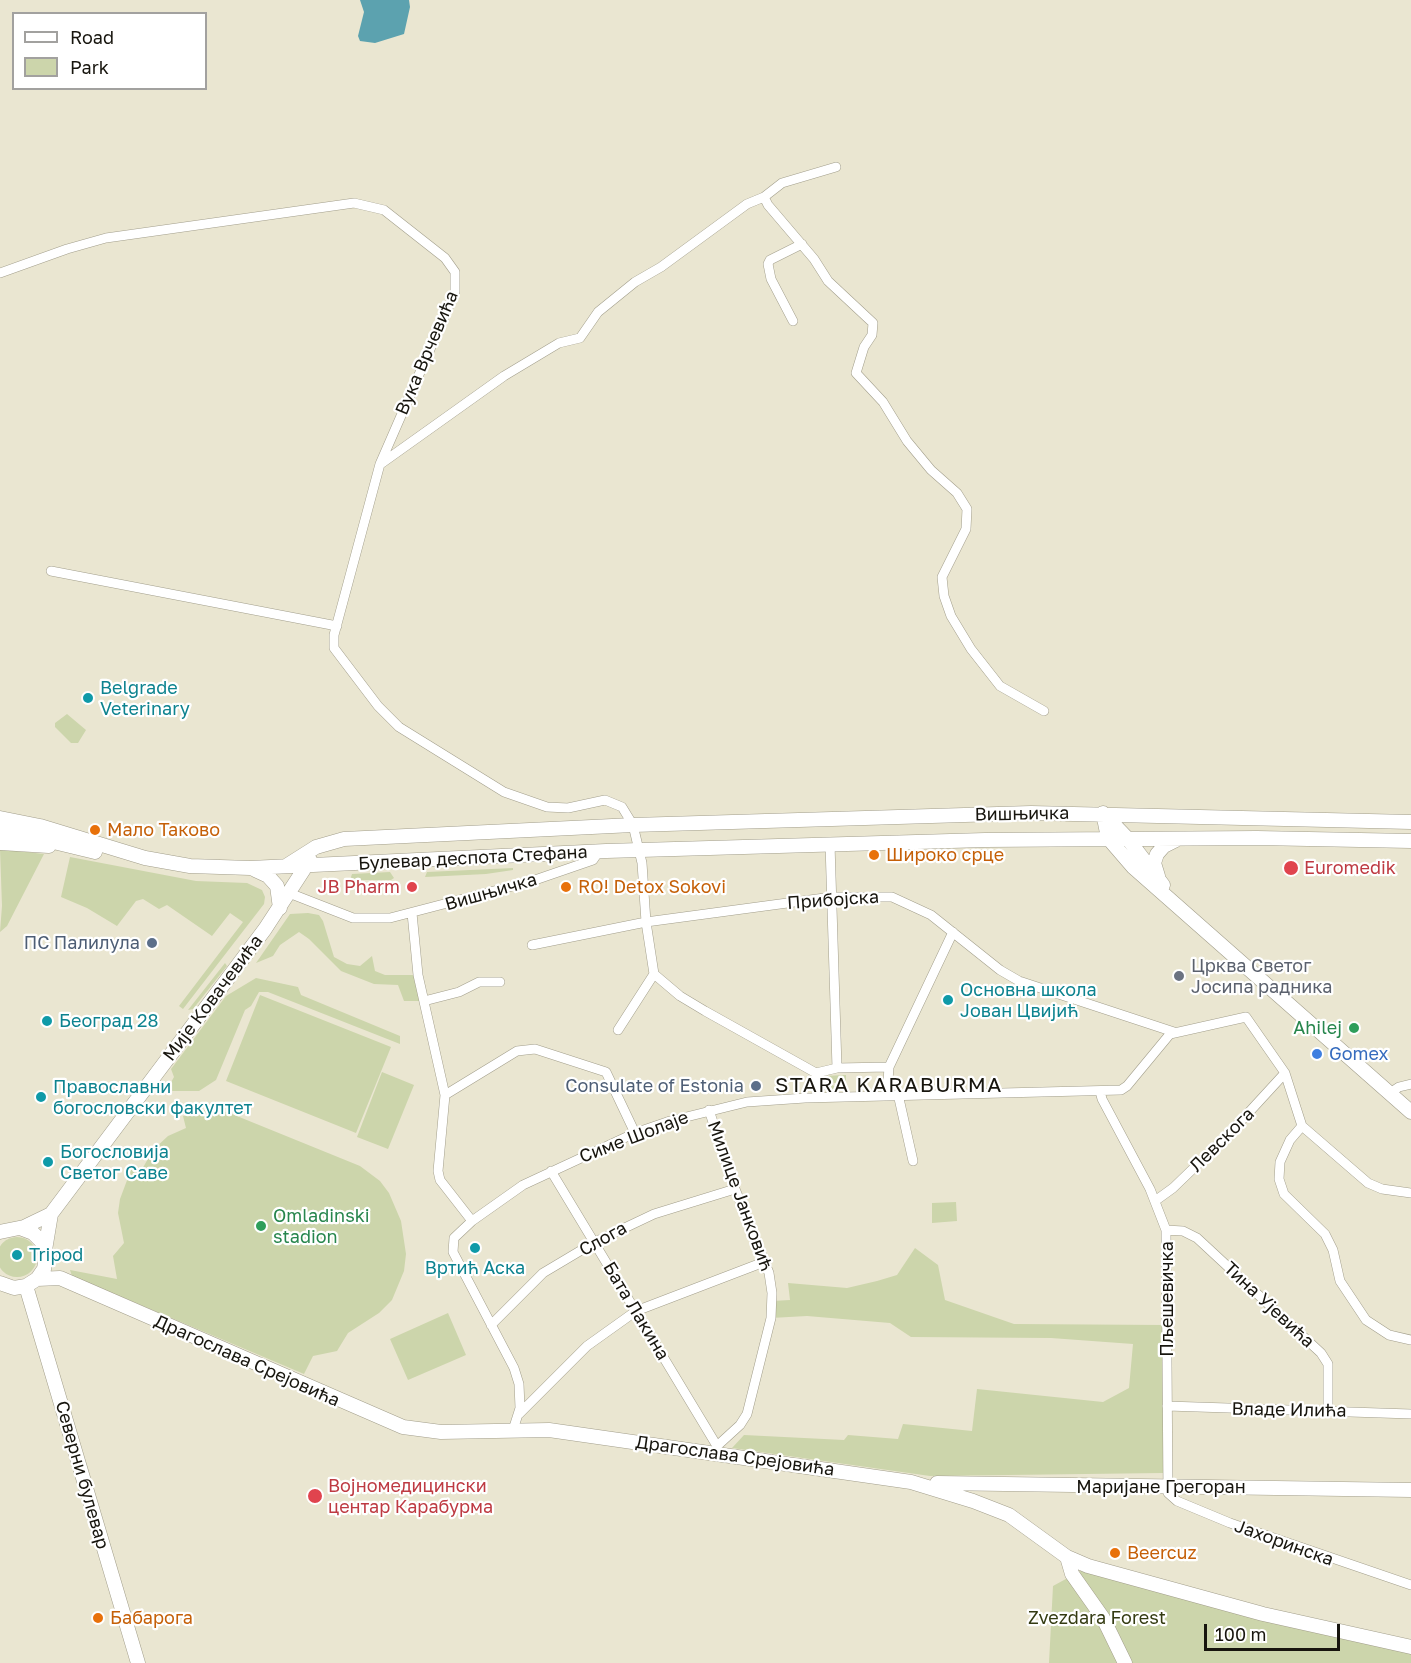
<!DOCTYPE html>
<html>
<head>
<meta charset="utf-8">
<style>
	body { margin:0 }
	#map { position:relative; width:1411px; height:1663px; overflow:hidden; background:#eae6d1; font-family:"Golos Text",sans-serif }
	canvas { display:block }
	.legend { position:absolute; left:12px; top:12px; width:195px; height:78px; box-sizing:border-box; background:#fff; border:2px solid #a2a19f; margin:0; padding:8px 10px; list-style:none; font-size:18px; color:#17150e }
	.legend li { display:flex; align-items:center; gap:12px; height:30px }
	.legend b { width:30px; border:2px solid #a2a19f }
	.scale { position:absolute; left:1204px; top:1624px; width:136px; height:27px; box-sizing:border-box; border:3px solid #17150e; border-top:0; padding-left:8px; font-size:18px; line-height:21px; white-space:nowrap; color:#17150e; -webkit-text-stroke:4px #fff; paint-order:stroke }
</style>
</head>
<body>
<div id="map">
<canvas width="1411" height="1663"></canvas>
<ul class="legend">
<li><b style="height:8px;background:#fff"></b>Road</li>
<li><b style="height:16px;background:#ccd5ab"></b>Park</li>
</ul>
<div class="scale">100 m</div>
</div>
<script>
const c = document.querySelector('canvas').getContext('2d');
c.lineJoin = 'round';
function fillPath(path, color) { c.fillStyle = color; c.fill(path, 'evenodd'); }
const poly = rows => new Path2D(rows.map(r => 'M' + r).join(''));
function stroke(path, color, width, dash) { c.strokeStyle = color; c.lineWidth = width; c.lineCap = dash ? 'butt' : 'round'; c.setLineDash(dash || []); c.stroke(path); }
function label(font, color, halo, rows, align = 'center') {
  c.font = font + ' "Golos Text",sans-serif'; c.lineWidth = 4.5; c.setLineDash([]); c.textBaseline = 'middle'; c.strokeStyle = halo; c.fillStyle = color; for (const [text, x, y, turn = 0] of rows) {
    c.save(); c.translate(x, y); c.rotate((+turn || 0) * Math.PI / 180); c.textAlign = isNaN(turn) ? turn : align; if (halo) c.strokeText(text, 0, 0); c.fillText(text, 0, 0); c.restore();
  }
}
const green = poly([
	[67,714,86,730,78,743,71,743,55,727,55,723],
	[0,849,44,854,7,926,0,932,2,906],
	[70,857,196,881,247,883,262,890,265,897,264,904,183,1009,179,1006,243,922,230,913,212,936,167,905,159,909,143,899,136,901,117,926,87,908,61,897],
	[513,868,513,870,486,874,425,877,427,872],
	[390,872,394,878,391,880,350,880,352,874],
	[308,913,319,915,323,921,334,957,347,964,360,966,372,956,375,971,385,975,418,975,424,1001,404,1001,398,985,374,984,341,971,309,939,299,932,280,945,273,956,256,963,290,914],
	[225,963,227,966,193,1009,188,1010],
	[256,978,298,987,301,995,400,1036,400,1044,268,992,259,992,251,1006,245,1010,216,1080,199,1091,166,1091,174,1077,171,1069,226,996],
	[260,995,391,1047,356,1133,226,1081],
	[382,1072,414,1085,388,1149,357,1137],
	[846,1075,846,1081,841,1083,834,1083,823,1076],
	[821,1078,834,1086,845,1084,848,1090,822,1090],
	[205,1110,227,1112,360,1166,380,1181,389,1193,401,1221,406,1254,404,1271,392,1300,379,1313,348,1333,337,1351,313,1356,304,1374,72,1276,70,1270,117,1279,113,1256,124,1243,118,1213,120,1199,132,1167,141,1171,153,1150,168,1136,186,1128,183,1116],
	[956,1202,957,1221,932,1223,932,1203],
	'-3 1257a20 20 0 1 1 40 0a20 20 0 1 1-40 0Z',
	[915,1248,938,1265,945,1300,1014,1324,1164,1325,1163,1473,930,1476,732,1448,744,1435,844,1440,848,1435,898,1439,903,1424,972,1431,977,1389,1103,1402,1129,1388,1133,1344,1051,1338,911,1337,890,1323,807,1316,771,1318,772,1301,790,1300,788,1283,847,1288,877,1281,897,1275],
	[448,1313,466,1355,408,1380,390,1339],
	[1086,1568,1411,1651,1411,1663,1049,1663,1053,1586]
]);
const water = poly([
	[360,0,409,0,410,7,404,34,375,43,360,41,358,36,364,12]
]);
const street = poly([
	[764,197,768,205,814,259,828,281,873,323,872,335,864,347,856,373,883,402,907,441,931,470,957,493,967,509,966,529,942,577,944,596,951,616,971,649,1000,686,1044,711],
	[0,273,67,249,106,238,354,203,384,210,445,258,455,272,455,292,380,464,334,635,334,648,378,706,399,727,504,792,547,807,568,808,605,800,622,807,633,825,642,863,646,922,654,974,680,996,705,1011,816,1073,817,1097],
	[793,321,771,279,768,264,770,260,802,244],
	[382,463,504,376,559,343,580,338,598,312,635,282,661,267,747,204,764,197,782,183,836,167],
	[51,571,337,626],
	[830,844,837,1068],
	[289,893,353,918,390,918,532,881,593,860,599,851],
	[412,913,418,975,445,1095,438,1171,440,1180,472,1221],
	[532,945,646,922,832,897,892,897,931,915,1000,970,1019,981,1174,1032],
	[424,1001,459,992,479,982,500,982],
	[618,1030,654,974],
	[816,1073,837,1068,889,1067],
	[1100,1091,1102,1099,1150,1189,1166,1230,1168,1493,1177,1501,1230,1523,1411,1585],
	[1390,1093,1399,1087,1411,1084],
	[898,1094,913,1161],
	[445,1095,517,1051,535,1049,606,1072,635,1133],
	[887,1095,889,1067,953,932],
	[709,1110,735,1189,769,1273,772,1293,771,1318,747,1414,740,1425,717,1446],
	[1302,1126,1290,1140,1280,1162,1279,1179,1284,1194,1325,1234,1333,1250,1340,1281,1366,1320,1389,1335,1411,1340],
	[551,1171,717,1446,716,1452],
	[1155,1201,1173,1188,1229,1134,1285,1073],
	[1166,1230,1183,1231,1197,1238,1321,1353,1328,1364,1328,1411],
	[491,1325,543,1273,595,1242,654,1214,735,1189],
	[1167,1406,1411,1414],
	[519,1414,587,1346,636,1311,764,1262],
	[513,1430,520,1408,519,1384,514,1368,453,1252,454,1238,472,1221,523,1185,635,1133,670,1121,747,1102,805,1098,1121,1090,1127,1086,1170,1034,1246,1017,1285,1073,1302,1126,1368,1183,1382,1189,1411,1193]
]);
const secondary = poly([
	[1103,813,1108,838,1133,867,1411,1112],
	[1103,813,1128,839,1163,885],
	[0,818,40,826,145,858,190,866,250,868,606,851,985,840,1257,838,1411,841],
	[0,829,95,852],
	[0,843,49,846],
	[286,866,316,847,344,839,633,825,1031,813,1411,822],
	[255,870,268,876,277,886,280,908],
	[1158,876,1154,863,1157,854,1164,846,1176,840],
	[0,1232,24,1227,51,1214],
	[45,1250,51,1214,265,929,310,860],
	[37,1279,60,1278,403,1427,441,1432,549,1430,911,1482,973,1501,1009,1515,1067,1557,1088,1566,1263,1614,1411,1647],
	[0,1283,14,1288,26,1286,37,1279,44,1269,46,1257,42,1242,33,1233,20,1228],
	[26,1286,138,1663],
	[937,1483,1411,1490],
	[1067,1557,1072,1574,1103,1618,1125,1663]
]);
const markers = [
	[88,698,6,"#0f9aa8"],
	[95,830,6,"#e8710a"],
	[874,855,6,"#e8710a"],
	[1291,868,8,"#e0444e"],
	[412,887,6,"#e0444e"],
	[566,887,6,"#e8710a"],
	[152,943,6,"#5c6f8a"],
	[1179,976,6,"#6b7280"],
	[948,1000,6,"#0f9aa8"],
	[47,1021,6,"#0f9aa8"],
	[1354,1028,6,"#2e9e5b"],
	[1317,1054,6,"#3f7fe0"],
	[756,1086,6,"#5c6f8a"],
	[41,1097,6,"#0f9aa8"],
	[48,1162,6,"#0f9aa8"],
	[261,1226,6,"#2e9e5b"],
	[475,1248,6,"#0f9aa8"],
	[17,1255,6,"#0f9aa8"],
	[315,1496,8,"#e0444e"],
	[1115,1553,6,"#e8710a"],
	[98,1618,6,"#e8710a"]
];
const streetNames = [
	["Вука Врчевића",427,353,-67],
	["Вишњичка",1022,814,-1],
	["Булевар деспота Стефана",473,858,-3],
	["Вишњичка",491,892,-16],
	["Прибојска",833,900,-4],
	["Мије Ковачевића",213,998,-53],
	["Симе Шолаје",634,1137,-21],
	["Левскога",1222,1140,-45],
	["Милице Јанковић",740,1196,70],
	["Слога",603,1239,-29],
	["Пљешевичка",1167,1299,-90],
	["Тина Ујевића",1269,1305,43],
	["Бата Лакина",636,1311,59],
	["Драгослава Срејовића",247,1361,24],
	["Владе Илића",1289,1410,1],
	["Драгослава Срејовића",735,1456,8],
	["Северни булевар",82,1475,74],
	["Маријане Грегоран",1161,1487],
	["Јахоринска",1284,1543,20]
];
const cultureNames = [
	["Belgrade",100,688],
	["Veterinary",100,709],
	["Основна школа",960,990],
	["Јован Цвијић",960,1011],
	["Београд 28",59,1021],
	["Православни",53,1087],
	["богословски факултет",53,1108],
	["Богословија",60,1152],
	["Светог Саве",60,1173],
	["Tripod",29,1255],
	["Вртић Аска",475,1268,"center"]
];
const foodNames = [
	["Мало Таково",107,830],
	["Широко срце",886,855],
	["RO! Detox Sokovi",578,887],
	["Beercuz",1127,1553],
	["Бабарога",110,1618]
];
const healthNames = [
	["Euromedik",1304,868],
	["JB Pharm",400,887,"right"],
	["Војномедицински",328,1486],
	["центар Карабурма",328,1507]
];
const serviceNames = [
	["ПС Палилула",140,943],
	["Consulate of Estonia",744,1086]
];
const worshipNames = [
	["Црква Светог",1191,966],
	["Јосипа радника",1191,987]
];
const leisureNames = [
	["Ahilej",1342,1028],
	["Omladinski",273,1216,"left"],
	["stadion",273,1237,"left"]
];
const shopNames = [
	["Gomex",1329,1054]
];
const parkNames = [
	["Zvezdara Forest",1097,1618]
];
const quarterNames = [
	["STARA KARABURMA",889,1085]
];
fillPath(green, '#ccd5ab');
fillPath(water, '#5ca2af');
stroke(street, '#a29e8b', 10);
stroke(secondary, '#a29e8b', 15);
stroke(street, '#fff', 9);
stroke(secondary, '#fff', 14);
for (const [x, y, r, color] of markers) { const dot = new Path2D(); dot.arc(x, y, r, 0, 2 * Math.PI); c.fillStyle = color; c.fill(dot); stroke(dot, '#fff', 2); }
label('18px', '#17150e', '#fff', streetNames);
label('18px', '#0d838f', '#fff', cultureNames, 'left');
label('18px', '#c56008', '#fff', foodNames, 'left');
label('18px', '#be3a42', '#fff', healthNames, 'left');
label('18px', '#4e5e75', '#fff', serviceNames, 'right');
label('18px', '#5b616d', '#fff', worshipNames, 'left');
label('18px', '#27864d', '#fff', leisureNames, 'right');
label('18px', '#366cbe', '#fff', shopNames, 'left');
label('18px', '#343b12', '#fff', parkNames);
c.letterSpacing = '1.5px';
label('21px', '#17150e', '#fff', quarterNames);
c.letterSpacing = '0px';
</script>
</body>
</html>
